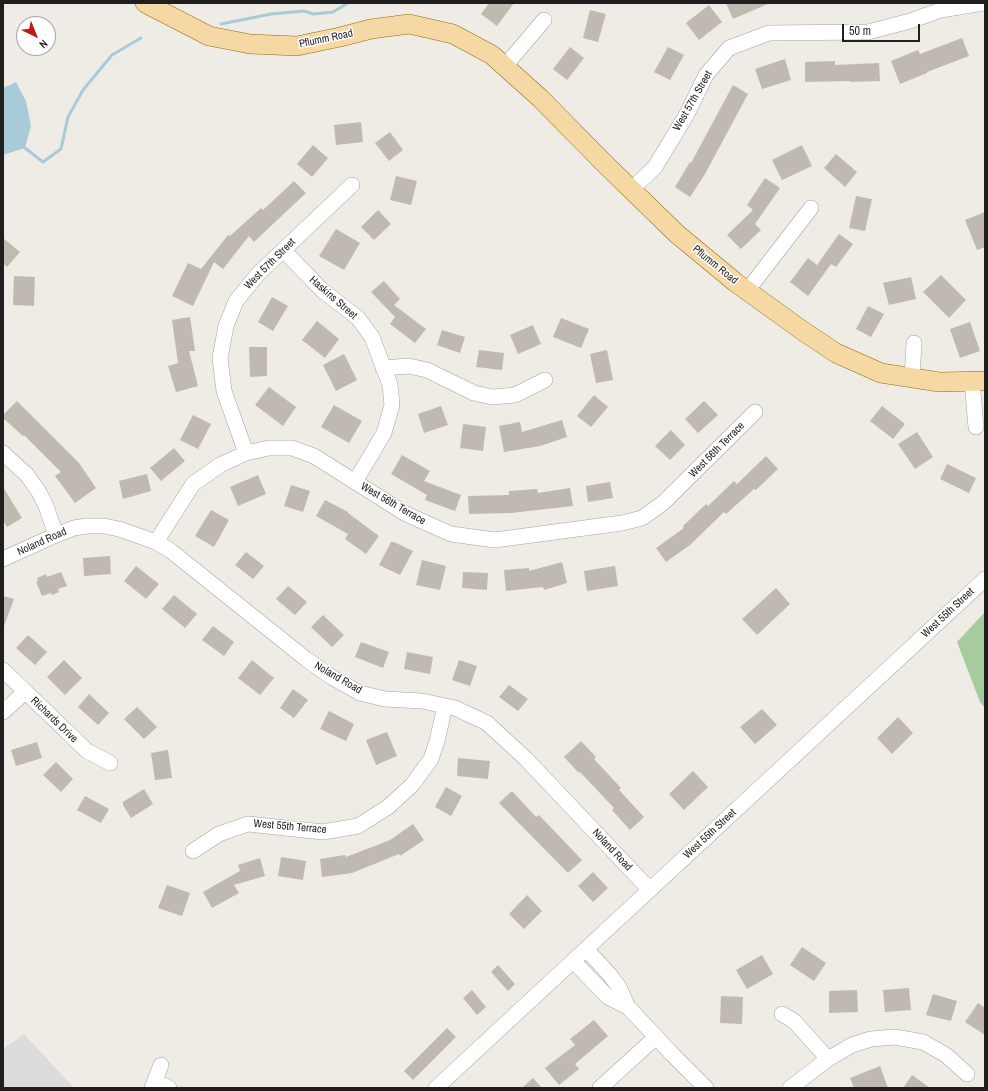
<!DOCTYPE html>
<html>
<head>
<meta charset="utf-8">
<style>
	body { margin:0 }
	#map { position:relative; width:988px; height:1091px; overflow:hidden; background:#efece5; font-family:"Archivo Narrow",sans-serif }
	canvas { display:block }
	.frame { position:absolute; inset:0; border:4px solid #1f1f1f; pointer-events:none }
	.north { position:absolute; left:16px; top:16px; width:40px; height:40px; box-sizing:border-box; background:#fff; border:1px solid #a5a5a5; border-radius:50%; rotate:137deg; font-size:11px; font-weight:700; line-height:16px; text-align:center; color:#1f1f1f }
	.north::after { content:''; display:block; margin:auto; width:14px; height:18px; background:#bf1b0e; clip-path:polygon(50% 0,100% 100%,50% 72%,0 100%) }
	.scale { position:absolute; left:842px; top:24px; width:78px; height:18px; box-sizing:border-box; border:2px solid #1f1f1f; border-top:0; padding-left:5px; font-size:12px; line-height:14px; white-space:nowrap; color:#1f1f1f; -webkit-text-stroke:3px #fff; paint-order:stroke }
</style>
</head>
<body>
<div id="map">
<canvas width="988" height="1091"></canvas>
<div class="frame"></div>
<div class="north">N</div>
<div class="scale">50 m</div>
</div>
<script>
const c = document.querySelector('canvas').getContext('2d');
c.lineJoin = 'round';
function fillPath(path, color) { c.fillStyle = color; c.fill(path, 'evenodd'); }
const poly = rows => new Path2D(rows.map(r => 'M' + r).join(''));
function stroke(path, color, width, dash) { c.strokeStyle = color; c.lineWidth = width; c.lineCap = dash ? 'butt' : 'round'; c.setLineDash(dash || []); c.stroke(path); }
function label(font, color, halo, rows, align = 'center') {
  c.font = font + ' "Archivo Narrow",sans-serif'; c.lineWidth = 3; c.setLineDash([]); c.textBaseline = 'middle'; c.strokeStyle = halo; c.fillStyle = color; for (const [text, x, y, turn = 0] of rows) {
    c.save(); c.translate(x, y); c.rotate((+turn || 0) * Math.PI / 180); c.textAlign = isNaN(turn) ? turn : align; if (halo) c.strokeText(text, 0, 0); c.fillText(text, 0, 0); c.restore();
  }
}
const residential = poly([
	[24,1034,74,1088,3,1088,3,1049]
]);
const forest = poly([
	[985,612,985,708,980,702,957,642]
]);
const water = poly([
	[16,82,26,101,31,126,25,148,3,155,3,88]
]);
const stream = poly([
	[221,24,271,14,304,11,313,14,333,12,348,3],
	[25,148,43,162,61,149,68,117,83,90,112,55,141,38]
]);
const building = poly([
	[489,3,514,3,497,26,481,14],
	[726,3,770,3,733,19],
	[709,5,722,22,699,40,686,23],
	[590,10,606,14,598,42,583,38],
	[962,38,969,56,927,72,927,73,900,84,891,61,918,50,920,54],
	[570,47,584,58,567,80,553,69],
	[668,47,684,55,670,80,654,72],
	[785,59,791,80,762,89,755,69],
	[835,61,835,65,879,63,880,81,850,82,850,81,805,82,805,62],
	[733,85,748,94,705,174,690,197,675,187,690,162,691,163],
	[361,122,363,142,336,145,334,125],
	[390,132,403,150,389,161,375,143],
	[313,145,328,158,312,177,297,164],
	[802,145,812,166,782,180,772,160],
	[836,154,857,172,845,187,824,168],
	[396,176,417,181,411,205,390,200],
	[765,178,780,188,755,224,761,230,741,249,727,235,753,210,747,205],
	[294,181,306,193,254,242,249,236,223,269,214,262,193,306,172,296,188,263,201,269,228,235,230,236,261,208,263,210],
	[856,196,872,199,865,231,849,228],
	[378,210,391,224,374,240,361,227],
	[985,212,985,247,977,250,965,220],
	[336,229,360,243,344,270,319,256],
	[839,234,853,244,836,267,831,264,808,296,790,282,808,258,817,265],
	[3,238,20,252,7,267,3,263],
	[941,275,966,300,949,318,923,292],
	[14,276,35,277,34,306,13,305],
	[911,277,916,299,889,305,883,283],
	[384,281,400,299,394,305,426,329,415,343,390,324,395,317,371,292],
	[272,297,288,306,273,331,258,322],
	[868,306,884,314,871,337,856,329],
	[190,317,195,351,189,351,198,386,176,392,168,366,178,363,172,320],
	[561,318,589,329,581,348,553,337],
	[317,321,339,339,325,358,302,340],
	[970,322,980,351,960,358,950,329],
	[533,325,541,344,518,354,510,335],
	[442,330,465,337,460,353,437,345],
	[249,347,267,347,267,376,250,377],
	[479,350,504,353,502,370,476,367],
	[607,350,613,380,596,383,590,354],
	[344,354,357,380,336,391,323,365],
	[269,387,296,407,283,426,255,405],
	[594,395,608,407,591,427,577,416],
	[17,401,79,463,96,488,75,503,55,476,61,472,24,435,23,436,3,418,3,415],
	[704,401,718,415,698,433,685,419],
	[334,405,362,421,349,443,321,427],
	[441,406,448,425,424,433,418,414],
	[882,406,905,424,893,439,870,421],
	[193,415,211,424,198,449,180,440],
	[562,420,567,437,540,446,504,452,499,426,520,422,522,432],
	[463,424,486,427,483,451,460,448],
	[671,430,685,445,670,460,655,446],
	[917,432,933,457,915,469,898,444],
	[174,448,185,461,161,481,150,468],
	[402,455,430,471,424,481,461,495,455,511,425,500,427,495,391,474],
	[766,456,778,469,756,490,754,489,726,514,724,512,690,545,666,562,656,548,684,528,683,526,706,504,708,506,734,481,737,484],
	[947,464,976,478,969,493,940,479],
	[147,474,151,491,123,499,119,481],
	[258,475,266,494,238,506,230,487],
	[610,482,613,498,588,502,586,486],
	[291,485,310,491,303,512,284,506],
	[3,487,22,518,7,527,3,520],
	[570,488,573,506,511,513,469,514,468,496,509,495,509,491,537,489,538,493],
	[325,500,348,512,348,513,379,536,366,554,345,539,348,534,316,516],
	[211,510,229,520,214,547,195,536],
	[391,542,394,542,413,551,400,575,379,565],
	[246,552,264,566,253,579,235,565],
	[110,556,111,574,84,576,83,558],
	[422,560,446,566,440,590,416,585],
	[562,562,567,583,544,590,543,587,506,591,504,570,529,568,529,571],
	[136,566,159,584,146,599,124,581],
	[615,566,618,586,587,591,584,571],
	[61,572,67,586,58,589,59,592,52,595,51,593,42,596,36,582,38,581,37,578,46,574,47,577],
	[463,572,488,573,487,590,462,588],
	[288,586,307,602,295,615,276,599],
	[776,588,790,604,757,635,742,619],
	[174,595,197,614,185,628,162,609],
	[3,596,14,599,4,626,3,626],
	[323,615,344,635,332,647,311,627],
	[213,626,234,642,224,656,202,640],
	[28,635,47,652,35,665,16,648],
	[361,642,389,652,383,668,355,657],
	[407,652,433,657,430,674,404,669],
	[64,660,82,678,65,695,47,677],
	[252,660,274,678,260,695,238,678],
	[459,660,477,666,470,686,452,680],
	[509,685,528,699,518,711,499,697],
	[293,689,308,700,294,718,280,708],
	[89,694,109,713,98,725,78,707],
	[137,707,157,727,144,739,124,719],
	[762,709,777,725,755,744,740,727],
	[329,711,354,724,346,741,320,729],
	[898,717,913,733,892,754,877,738],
	[387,732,397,756,376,765,366,740],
	[581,741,596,757,594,759,621,788,619,790,644,817,630,830,612,810,614,808,580,772,579,773,564,757],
	[37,742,42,758,16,766,11,750],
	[168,750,172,778,155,780,151,753],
	[458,758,490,761,488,779,457,776],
	[56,762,73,779,61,792,43,775],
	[693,771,708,787,684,810,669,794],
	[446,787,462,796,451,816,435,807],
	[144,789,153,804,131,818,123,805,123,802],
	[512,791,536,817,539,815,582,860,568,873,499,803],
	[85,796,109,809,101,823,77,810],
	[413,824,424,840,400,856,399,854,352,873,322,877,320,859,345,855,346,857,390,840],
	[281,857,306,861,303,880,278,876],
	[260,858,265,876,234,885,239,893,212,908,203,892,240,871,238,865],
	[593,872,608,888,593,902,578,886],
	[167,885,190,893,182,916,158,908],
	[527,895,542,911,524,929,509,914],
	[802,947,826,963,814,981,790,965],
	[762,955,773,974,747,989,736,970],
	[498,965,515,984,508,991,491,972],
	[909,988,911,1010,885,1012,883,990],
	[472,990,486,1007,477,1015,463,998],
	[857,990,858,1012,829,1013,829,991],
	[933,994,957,1001,951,1021,926,1015],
	[721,996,743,997,742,1024,720,1023],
	[978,1003,985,1008,985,1035,965,1022],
	[594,1020,608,1036,575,1064,579,1069,559,1085,545,1068,575,1045,570,1039],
	[447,1028,456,1037,413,1080,404,1071],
	[880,1066,888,1088,854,1088,850,1078],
	[912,1075,930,1088,903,1088],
	[533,1078,542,1088,522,1088]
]);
const minor = poly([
	[505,66,544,20],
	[631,190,655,167,687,114,706,75,729,48,769,33,868,32,910,21,941,10,983,3],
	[283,250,323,291,358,318,372,337,390,385,392,405,384,433,355,482],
	[747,291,811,208],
	[383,368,409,366,427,370,474,393,492,397,515,395,545,380],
	[912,378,914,343],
	[972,381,976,427],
	[3,453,27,475,39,492,46,506,56,535],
	[246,453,224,391,220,358,226,326,236,301,258,274,352,185],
	[156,542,193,484,220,465,246,453,269,448,292,448,314,456,406,514,451,534,495,540,622,523,642,518,663,503,755,412],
	[3,559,56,535,74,528,87,526,104,526,119,529,156,542,171,551,306,659,333,678,360,693,385,699,422,701,455,708,487,723,526,759,650,890],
	[3,670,87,751,110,763],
	[3,712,25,692],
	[193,851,219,834,248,824,323,832,358,826,388,807,412,785,431,759,437,741,445,706],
	[586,949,610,975,619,987,628,1007,673,1055,706,1088],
	[573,961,608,997,628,1007],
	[782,1014,794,1021,828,1059],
	[155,1082,169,1088],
	[152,1088,161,1065],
	[436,1088,985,579],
	[600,1088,656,1037],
	[790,1088,828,1059,852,1045,871,1039,895,1037,923,1042,946,1055,967,1074]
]);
const major = poly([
	[145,3,209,36,250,44,297,46,340,37,371,29,409,24,453,34,492,55,540,98,605,164,677,234,735,282,803,331,836,353,881,373,939,382,985,381]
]);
const streetNames = [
	["Pflumm Road",326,39,-12],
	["West 57th Street",693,101,-60],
	["West 57th Street",270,264,-45],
	["Pflumm Road",715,265,39],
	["Haskins Street",333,298,41],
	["West 56th Terrace",717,450,-45],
	["West 56th Terrace",393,504,30],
	["Noland Road",42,542,-24],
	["West 55th Street",948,613,-43],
	["Noland Road",338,678,30],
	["Richards Drive",54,720,44],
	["West 55th Terrace",290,827,5],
	["West 55th Street",710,834,-43],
	["Noland Road",612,850,47]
];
fillPath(residential, '#dddcdc');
fillPath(forest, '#a7cb9d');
fillPath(water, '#a9cbd9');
stroke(stream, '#a9cbd9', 3);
fillPath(building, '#bfb9b2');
stroke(minor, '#a3a3a3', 16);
stroke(major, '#8f6c0b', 20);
stroke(minor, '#fff', 15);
stroke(major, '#f5d8a4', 19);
label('11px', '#1f1f1f', '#fff', streetNames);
</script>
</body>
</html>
